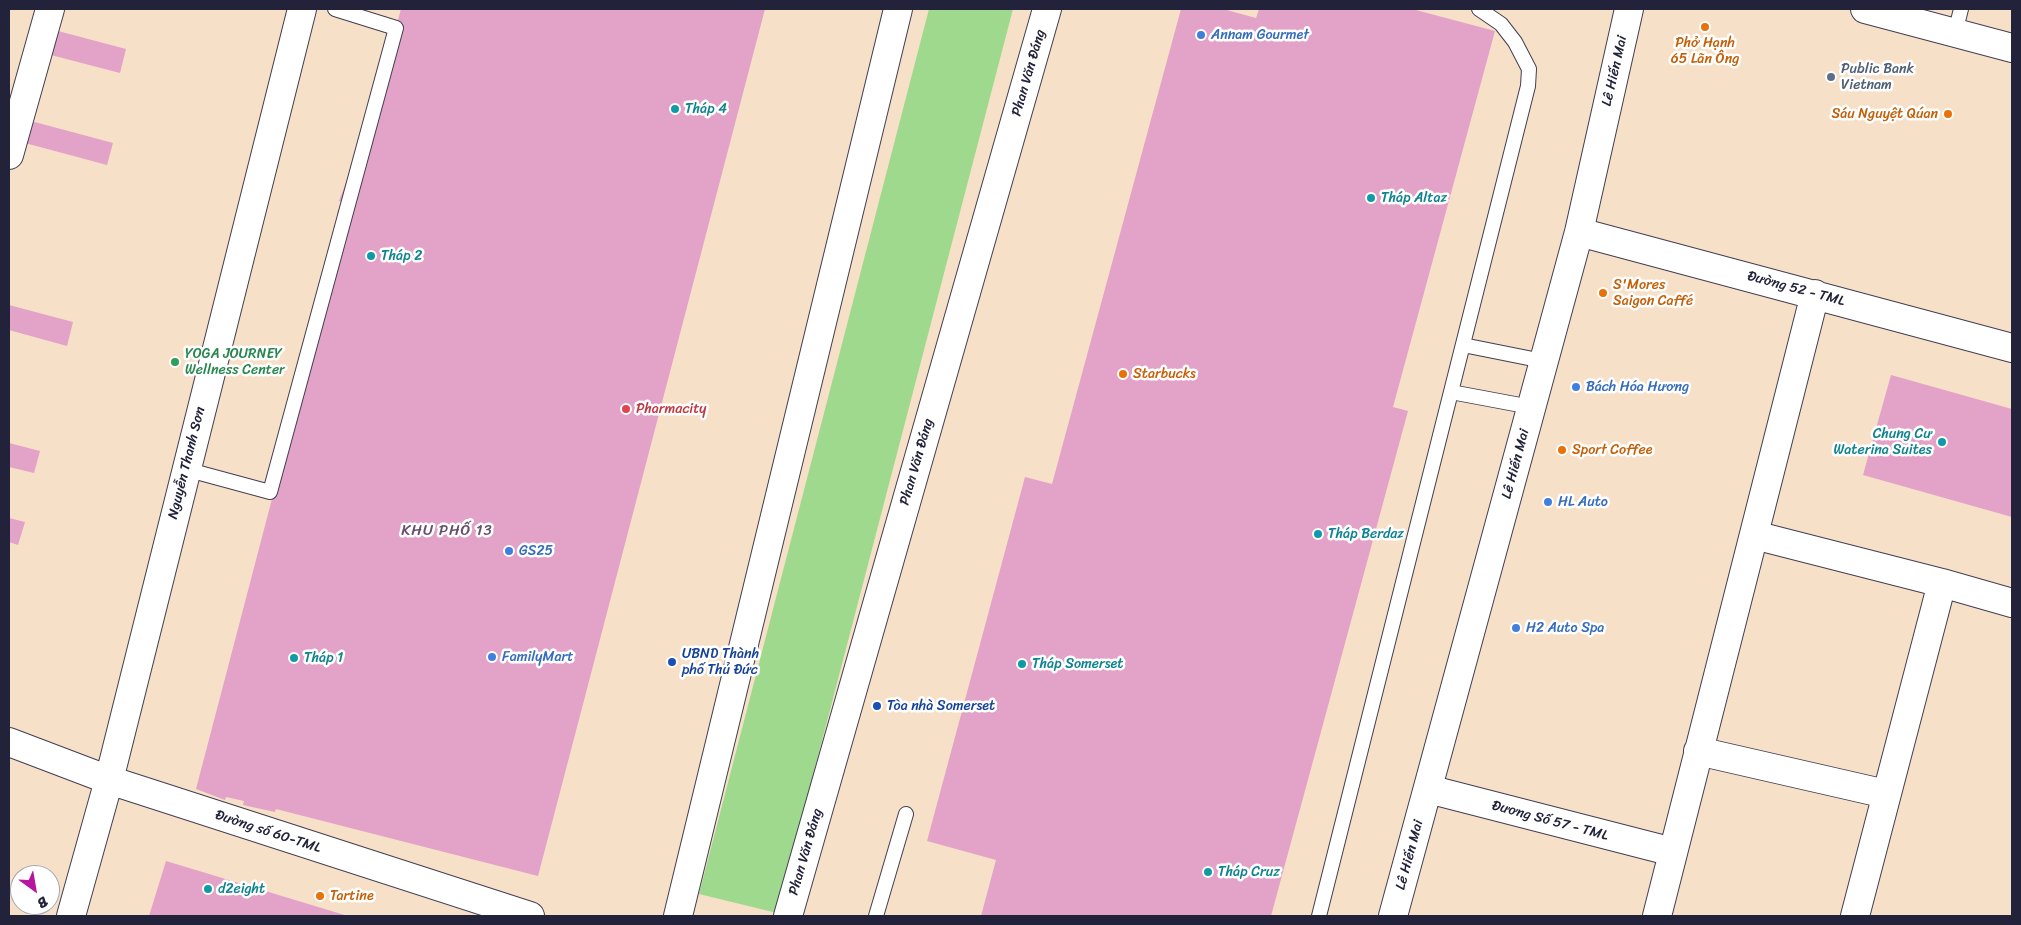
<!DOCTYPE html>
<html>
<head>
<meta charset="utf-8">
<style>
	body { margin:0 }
	#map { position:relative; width:2021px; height:925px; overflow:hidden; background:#f6e0c8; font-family:Sriracha,sans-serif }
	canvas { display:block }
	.frame { position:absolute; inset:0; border:10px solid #22223b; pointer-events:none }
	.north { position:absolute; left:10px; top:865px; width:50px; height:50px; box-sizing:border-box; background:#fff; border:1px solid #a7a7b1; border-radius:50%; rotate:148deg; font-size:14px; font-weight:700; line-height:20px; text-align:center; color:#22223b }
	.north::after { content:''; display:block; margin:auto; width:18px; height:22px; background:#b5179e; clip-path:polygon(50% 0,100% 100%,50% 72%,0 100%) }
</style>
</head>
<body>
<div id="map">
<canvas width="2021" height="925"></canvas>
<div class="frame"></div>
<div class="north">B</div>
</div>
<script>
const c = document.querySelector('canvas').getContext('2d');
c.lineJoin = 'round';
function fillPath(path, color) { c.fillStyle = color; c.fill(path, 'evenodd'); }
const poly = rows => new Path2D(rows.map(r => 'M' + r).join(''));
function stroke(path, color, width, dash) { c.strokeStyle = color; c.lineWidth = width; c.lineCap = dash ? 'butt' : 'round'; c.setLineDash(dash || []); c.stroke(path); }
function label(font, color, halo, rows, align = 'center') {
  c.font = font + ' Sriracha,sans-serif'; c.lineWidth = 5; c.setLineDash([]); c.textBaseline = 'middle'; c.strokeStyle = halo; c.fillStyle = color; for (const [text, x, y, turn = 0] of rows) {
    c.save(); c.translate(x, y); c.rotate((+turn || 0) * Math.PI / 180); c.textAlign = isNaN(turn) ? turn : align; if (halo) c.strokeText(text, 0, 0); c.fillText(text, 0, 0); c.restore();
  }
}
const green = poly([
	[929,9,1013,9,777,913,699,894]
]);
const building = poly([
	[401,9,765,9,538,876,276,809,275,812,243,805,244,801,226,797,225,800,196,789,327,289,338,210,347,212,349,204,339,201,374,109],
	[1181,9,1223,9,1256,18,1259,9,1412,9,1495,31,1393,407,1408,411,1271,916,981,916,996,860,927,841,1025,477,1052,484],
	[58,31,126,49,120,73,51,55],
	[31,121,113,143,107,165,25,143],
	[9,305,73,322,67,346,9,330],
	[1891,375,2012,409,2012,517,1863,475],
	[9,443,40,451,34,473,9,467],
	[9,518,25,522,18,545,9,542],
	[166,861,348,916,149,916]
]);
const lane = poly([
	[1955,33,1961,9],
	[1463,345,1543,361],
	[1451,392,1531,407],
	[185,469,270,492,396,28,335,9],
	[876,916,906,814],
	[1319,916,1528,86,1529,69,1515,42,1501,24,1479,9]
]);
const street = poly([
	[9,155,50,9],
	[1579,232,2012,348],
	[1754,535,1942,583,2012,603],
	[9,742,109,780,530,916],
	[1698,751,1886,794],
	[1428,789,1673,852],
	[71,916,109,780,302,9],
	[1393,916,1579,232,1629,9],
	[1657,916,1815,294],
	[1855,916,1942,583]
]);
const secondary = poly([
	[1865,9,2012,48],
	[678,916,898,9],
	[788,916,1047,9]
]);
const markers = [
	[1705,27,5,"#e8710a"],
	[1201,35,5,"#3f7fe0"],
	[1831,77,5,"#5c6f8a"],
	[675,109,5,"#0f9aa8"],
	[1948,114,5,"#e8710a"],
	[1371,198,5,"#0f9aa8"],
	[371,256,5,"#0f9aa8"],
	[1603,293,5,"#e8710a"],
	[175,362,5,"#2e9e5b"],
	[1123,374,5,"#e8710a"],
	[1576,387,5,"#3f7fe0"],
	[626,409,5,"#e0444e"],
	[1942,442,5,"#0f9aa8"],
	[1562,450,5,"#e8710a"],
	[1548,502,5,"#3f7fe0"],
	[1318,534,5,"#0f9aa8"],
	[509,551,5,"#3f7fe0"],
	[1516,628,5,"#3f7fe0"],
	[492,657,5,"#3f7fe0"],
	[294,658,5,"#0f9aa8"],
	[672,662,5,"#1a4fb4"],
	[1022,664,5,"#0f9aa8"],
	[877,706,5,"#1a4fb4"],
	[1208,872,5,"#0f9aa8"],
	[208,889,5,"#0f9aa8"],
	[320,896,5,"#e8710a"]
];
const shopNames = [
	["Annam Gourmet",1211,35],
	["Bách Hóa Hương",1586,387],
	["HL Auto",1558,502],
	["GS25",519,551],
	["H2 Auto Spa",1526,628],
	["FamilyMart",502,657]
];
const foodNames = [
	["Phở Hạnh",1705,43,"center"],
	["65 Lãn Ông",1705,59,"center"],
	["Sáu Nguyệt Qúan",1938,114,"right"],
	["S'Mores",1613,285],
	["Saigon Caffé",1613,301],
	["Starbucks",1133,374],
	["Sport Coffee",1572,450],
	["Tartine",330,896]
];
const serviceNames = [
	["Public Bank",1841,69],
	["Vietnam",1841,85]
];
const streetNames = [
	["Lê Hiến Mai",1615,71,-77],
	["Phan Văn Đáng",1029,73,-74],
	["Đường 52 - TML",1796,289,15],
	["Phan Văn Đáng",917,462,-74],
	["Nguyễn Thanh Sơn",187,463,-76],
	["Lê Hiến Mai",1516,464,-75],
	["Đương Số 57 - TML",1550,821,15],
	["Đường số 60-TML",268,832,18],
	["Phan Văn Đáng",806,852,-74],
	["Lê Hiến Mai",1410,855,-75]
];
const cultureNames = [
	["Tháp 4",685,109],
	["Tháp Altaz",1381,198],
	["Tháp 2",381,256],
	["Chung Cư",1932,434,"right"],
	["Waterina Suites",1932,450,"right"],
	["Tháp Berdaz",1328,534],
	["Tháp 1",304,658],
	["Tháp Somerset",1032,664],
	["Tháp Cruz",1218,872],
	["d2eight",218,889]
];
const leisureNames = [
	["YOGA JOURNEY",185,354],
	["Wellness Center",185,370]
];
const healthNames = [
	["Pharmacity",636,409]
];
const transitNames = [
	["UBND Thành",682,654],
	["phố Thủ Đức",682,670],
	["Tòa nhà Somerset",887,706]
];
const neighbourhoodNames = [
	["KHU PHỐ 13",447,531]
];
fillPath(green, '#9fd98d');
fillPath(building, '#e3a2c8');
stroke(lane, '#423e50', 16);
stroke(street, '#423e50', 30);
stroke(secondary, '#423e50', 30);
stroke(lane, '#fff', 14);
stroke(street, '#fff', 28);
stroke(secondary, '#fff', 28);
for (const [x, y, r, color] of markers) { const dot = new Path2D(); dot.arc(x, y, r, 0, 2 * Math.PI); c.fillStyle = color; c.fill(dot); stroke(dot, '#fff', 2); }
label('14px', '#366cbe', '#fff', shopNames, 'left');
label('14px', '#c56008', '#fff', foodNames, 'left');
label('14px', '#4e5e75', '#fff', serviceNames, 'left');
label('14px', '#22223b', '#fff', streetNames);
label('14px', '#0d838f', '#fff', cultureNames, 'left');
label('14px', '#27864d', '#fff', leisureNames, 'left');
label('14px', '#be3a42', '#fff', healthNames, 'left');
label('14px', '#164399', '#fff', transitNames, 'left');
c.letterSpacing = '1px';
label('15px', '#664f6c', '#fff', neighbourhoodNames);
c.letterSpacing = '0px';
</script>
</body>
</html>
